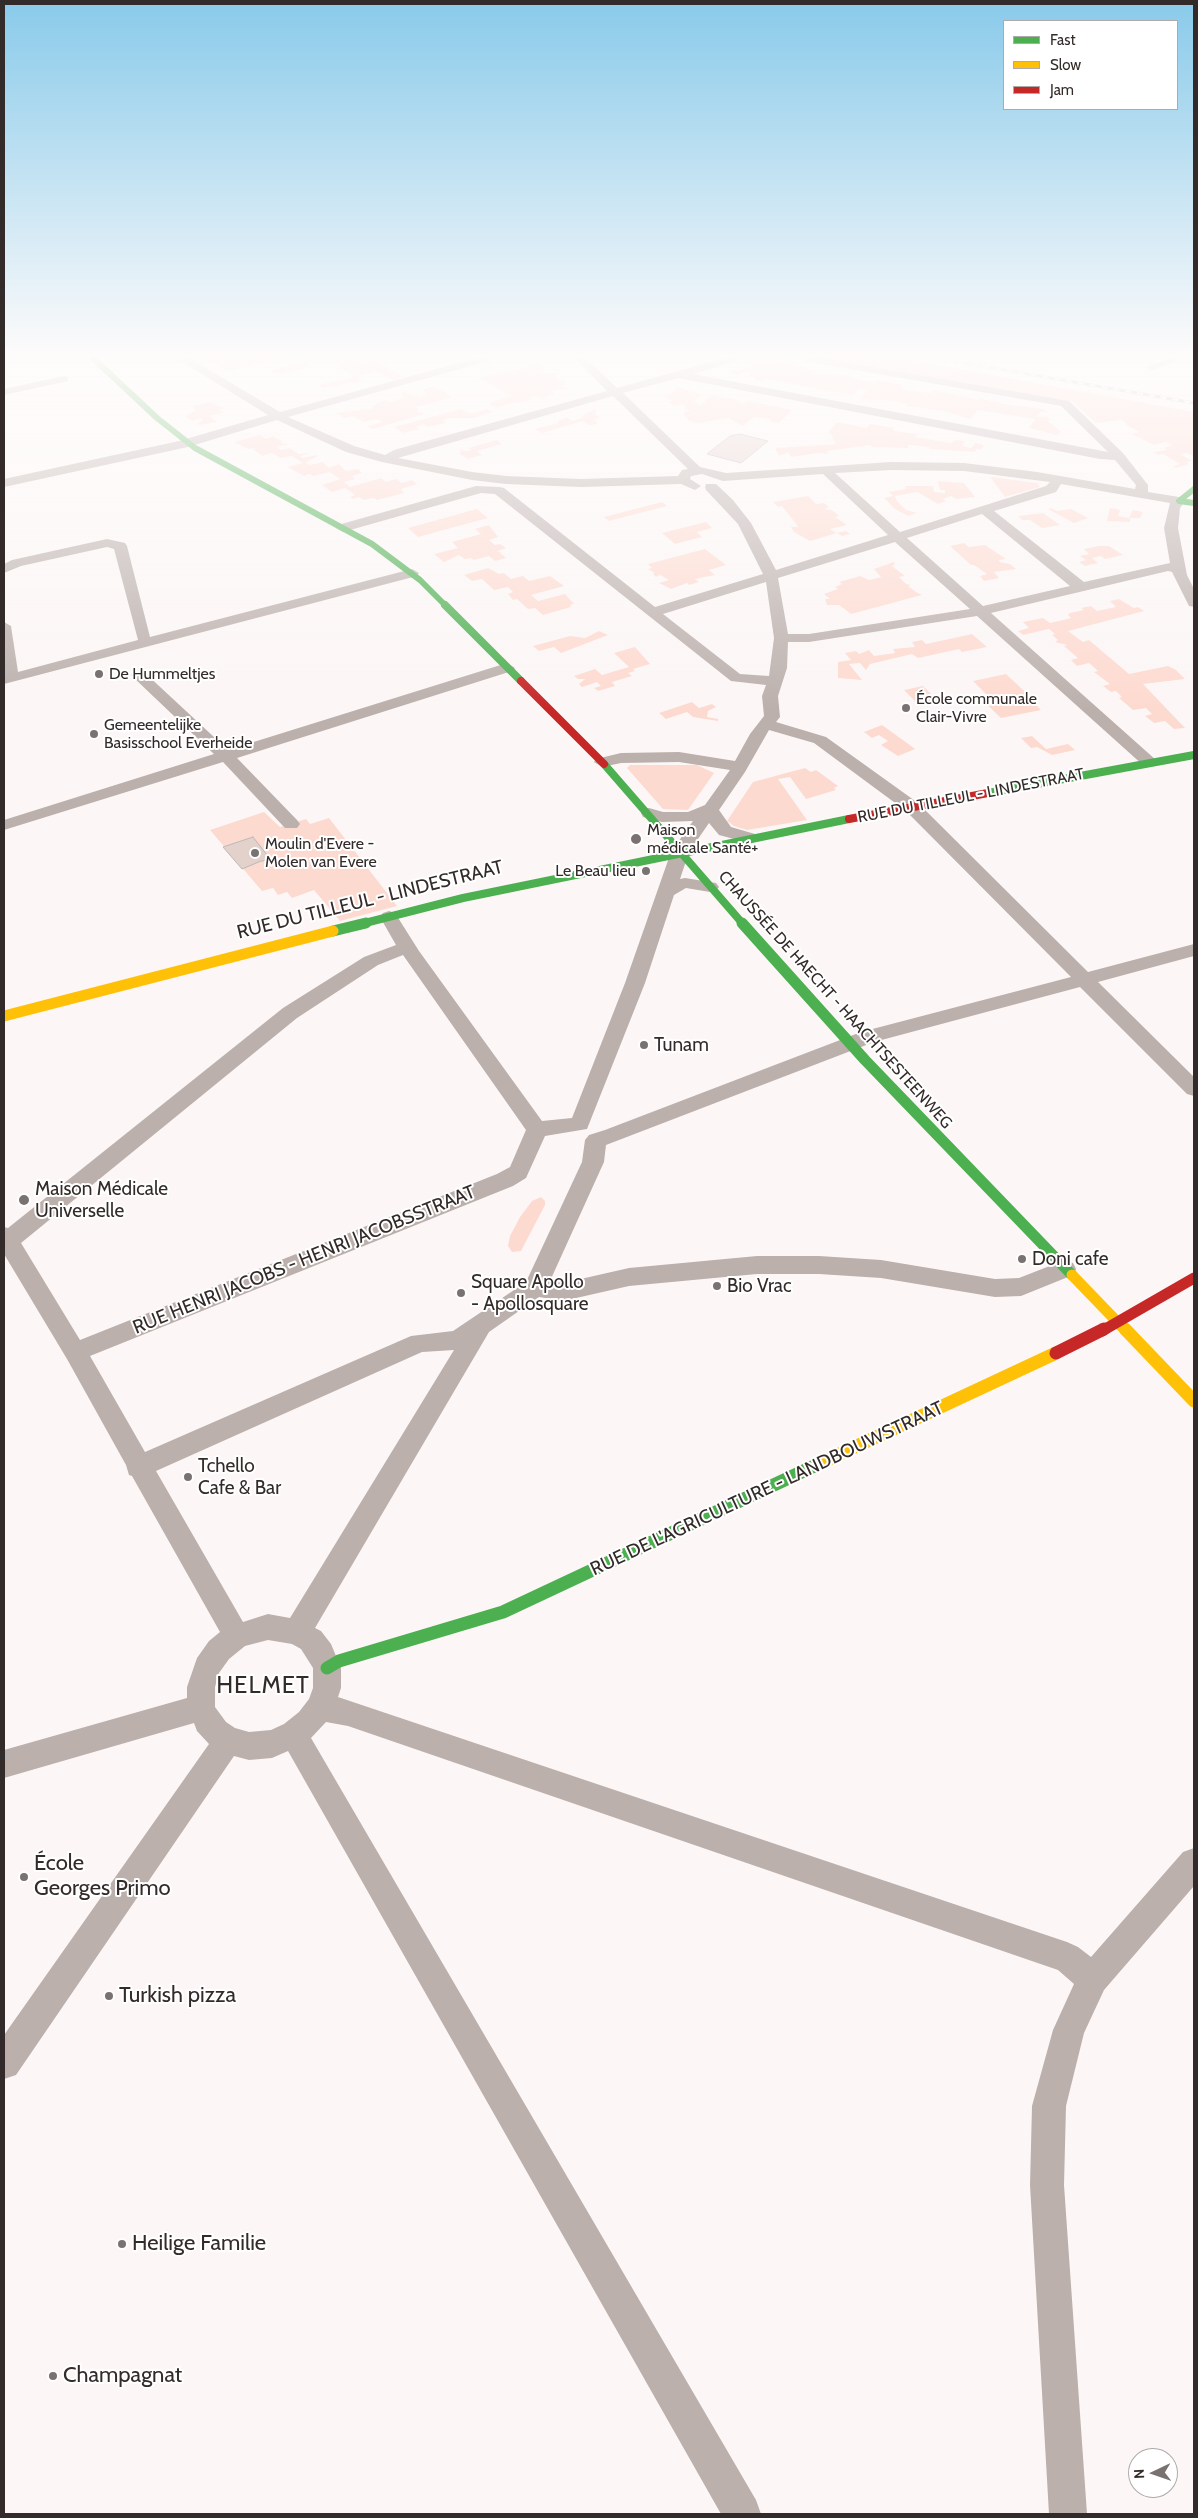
<!DOCTYPE html>
<html>
<head>
<meta charset="utf-8">
<style>
	body { margin:0 }
	#map { position:relative; width:1198px; height:2518px; overflow:hidden; background:#fcf7f6; font-family:Cabin,sans-serif }
	canvas { display:block }
	.frame { position:absolute; inset:0; border:5px solid #332b29; pointer-events:none }
	.legend { position:absolute; left:1003px; top:20px; width:175px; height:90px; box-sizing:border-box; background:#fff; border:1px solid #adaaa9; margin:0; padding:6px 9px; list-style:none; font-size:15px; color:#332b29 }
	.legend li { display:flex; align-items:center; gap:10px; height:25px }
	.legend b { width:25px; border:1px solid #adaaa9 }
	.north { position:absolute; left:1128px; top:2448px; width:50px; height:50px; box-sizing:border-box; background:#fff; border:1px solid #adaaa9; border-radius:50%; rotate:267deg; font-size:14px; font-weight:700; line-height:20px; text-align:center; color:#332b29 }
	.north::after { content:''; display:block; margin:auto; width:18px; height:22px; background:#797271; clip-path:polygon(50% 0,100% 100%,50% 72%,0 100%) }
</style>
</head>
<body>
<div id="map">
<canvas width="1198" height="2518"></canvas>
<div class="frame"></div>
<ul class="legend">
<li><b style="height:6px;background:#4caf50"></b>Fast</li>
<li><b style="height:6px;background:#ffc107"></b>Slow</li>
<li><b style="height:6px;background:#c62828"></b>Jam</li>
</ul>
<div class="north">N</div>
</div>
<script>
const c = document.querySelector('canvas').getContext('2d');
c.lineJoin = 'round';
function fillPath(path, color) { c.fillStyle = color; c.fill(path, 'evenodd'); }
const poly = rows => new Path2D(rows.map(r => 'M' + r).join(''));
function stroke(path, color, width, dash) { c.strokeStyle = color; c.lineWidth = width; c.lineCap = dash ? 'butt' : 'round'; c.setLineDash(dash || []); c.stroke(path); }
function label(font, color, halo, rows, align = 'center') {
  c.font = font + ' Cabin,sans-serif'; c.lineWidth = 4; c.setLineDash([]); c.textBaseline = 'middle'; c.strokeStyle = halo; c.fillStyle = color; for (const [text, x, y, turn = 0] of rows) {
    c.save(); c.translate(x, y); c.rotate((+turn || 0) * Math.PI / 180); c.textAlign = isNaN(turn) ? turn : align; if (halo) c.strokeText(text, 0, 0); c.fillText(text, 0, 0); c.restore();
  }
}
const green = poly([
	[204,358,282,358,229,371],
	[317,358,302,369,281,374,270,371],
	[347,358,353,358,361,362,372,359,404,377,392,380,376,371,357,377,362,381,357,383,350,382,334,388,331,386,323,388,319,385,341,380,344,382,342,380,354,377,332,361],
	[820,358,898,358,1194,412,1194,456,1187,453,1181,454,1192,461,1186,462,1189,464,1176,468,1173,466,1180,464,1163,454,1158,455,1153,452,1167,450,1164,448,1172,445,1166,442,1154,445,1132,434,1140,432,1129,427,1122,420,1096,423,1073,402],
	[766,360,791,364,815,371,814,373,851,376,850,378,875,383,877,381,904,385,901,389,911,391,930,393,933,390,978,400,980,398,1003,404,1043,409,1048,412,1040,412,1037,417,1047,416,1050,420,1048,421,1061,432,1056,435,1029,428,1035,419,978,410,970,419,944,411,906,406,907,404,899,403,900,401,860,399,867,390,859,389,853,395,766,379,763,381,755,380,756,378,749,375,751,372,742,372,739,375,727,371,742,370],
	[539,363,546,369,540,370,544,373,562,373,554,376,560,381,567,380,564,382,566,385,561,386,570,389,559,389,550,391,555,394,541,399,535,396,528,398,530,400,507,404,497,408,489,403,512,396,479,378,501,372,505,373],
	[434,386,452,397,416,407,418,409,417,411,425,414,372,429,368,426,382,422,377,419,364,422,353,416,344,418,336,413,372,409,373,406,379,402,387,400,391,402,405,397,400,393,404,392,419,397,426,395,424,393,427,392,423,390],
	[678,387,702,395,695,401,690,401,699,403,696,404,697,405,702,404,712,395,738,400,736,402,744,404,748,401,792,410,779,423,769,421,771,419,754,417,743,426,728,418,699,423,689,421,683,413,691,410,686,410,684,408,687,407,682,404,673,406,669,402,673,401,661,395,670,394],
	[211,402,224,408,220,410,224,413,210,416,217,422,199,425,197,424,203,420,201,418,192,421,185,416,196,410,192,406],
	[461,409,471,414,487,409,492,412,473,418,447,418,443,421,446,423,427,427,424,424,416,427,420,429,403,433,394,427],
	[596,409,595,414,600,418,594,419,598,424,589,425,583,421,542,433,535,429,559,423,558,421,567,417,572,421,582,418,583,415],
	[837,422,866,428,870,424,894,428,893,431,917,434,915,437,951,443,956,440,965,441,962,446,971,448,975,443,984,445,981,450,976,449,975,452,930,449,929,447,908,445,908,448,872,447,871,445,827,451,828,454,818,453,791,457,788,452,779,456,775,448,836,444,829,431],
	[260,435,266,439,273,436,282,441,281,443,289,444,277,447,281,450,290,448,299,454,311,453,301,456,302,458,316,455,318,456,306,462,310,465,323,462,329,468,339,464,346,471,358,469,362,473,352,476,355,479,344,482,350,487,381,478,386,482,396,479,402,483,412,480,417,484,401,489,404,493,377,500,374,498,363,500,359,497,353,499,350,497,355,495,345,488,332,492,322,485,340,479,330,472,314,476,309,474,304,476,288,467,303,463,292,456,281,458,272,453,262,456,253,449,254,448,248,449,234,442],
	[496,440,502,444,477,451,482,455,468,459,458,453,462,452,458,449,466,451,471,450,469,448],
	[992,477,1037,483,1040,487,1005,497,991,478],
	[938,481,964,483,975,497,956,499,951,496,943,499,946,501,938,504,917,492,895,496,897,501,906,510,917,513,908,516,895,509,884,498,893,496,889,492,906,489,905,486,933,486,934,492,945,493,945,490,940,490],
	[808,496,816,504,824,503,829,507,824,509,832,510,839,516,835,517,847,525,830,529,836,533,846,531,850,534,842,536,837,533,810,541,794,532,791,527,798,527,797,525,782,506,778,507,773,502],
	[662,502,667,506,609,521,604,517],
	[1051,508,1057,511,1071,509,1088,518,1074,523,1048,509],
	[1110,508,1120,510,1118,516,1129,518,1133,510,1143,512,1140,518,1130,518,1130,522,1107,521],
	[477,509,488,518,418,537,408,528],
	[1043,513,1060,525,1042,528,1030,520,1022,520,1018,516],
	[706,522,712,528,697,532,702,537,675,544,662,533],
	[489,525,498,537,489,540,495,545,500,544,506,548,498,551,506,558,495,561,489,556,474,560,471,558,465,559,459,555,444,562,434,554,458,548,452,542,481,534,475,529],
	[964,543,969,547,985,545,1006,559,999,560,1000,562,1010,564,1016,569,994,572,999,578,984,581,980,576,987,574,974,565,971,565,950,546],
	[1099,546,1109,546,1123,555,1105,559,1101,556,1092,558,1098,563,1085,566,1079,562,1086,560,1080,556,1089,554,1084,549],
	[705,549,726,565,709,570,715,575,695,579,699,582,689,585,687,583,671,589,659,583,669,580,660,575,656,577,653,574,655,573,648,569,652,568,648,564],
	[894,562,895,564,892,566,905,576,899,577,906,584,911,585,908,586,916,592,922,595,851,614,839,605,827,605,825,599,830,599,824,594,838,589,835,587,842,584,839,582,860,576,869,580,881,577,874,569],
	[488,568,499,574,504,573,511,579,523,576,529,581,550,576,564,586,531,595,538,601,565,594,574,604,570,605,571,607,543,615,535,608,528,609,517,599,513,600,508,594,513,592,508,587,494,590,482,579,472,581,464,575],
	[1119,599,1134,608,1138,607,1144,611,1068,631,1083,642,1089,640,1129,674,1168,666,1176,670,1185,679,1143,684,1185,728,1174,729,1165,721,1154,723,1145,716,1152,714,1146,708,1133,710,1119,698,1122,697,1116,691,1111,692,1103,686,1110,684,1094,672,1098,671,1089,663,1077,666,1071,660,1078,658,1064,646,1067,645,1055,642,1058,640,1052,635,1055,634,1049,629,1023,635,1018,631,1029,628,1023,622,1043,618,1050,623,1059,621,1071,618,1068,615,1070,613,1084,610,1081,608,1091,606,1097,611,1116,607,1110,601],
	[599,631,608,635,561,653,554,647,539,651,533,646,570,636,585,638],
	[972,634,987,647,962,652,959,649,918,658,912,654,870,664,866,670,860,663,849,664,862,680,838,678,838,662,851,660,845,653,856,651,859,654,869,650,874,656,895,653,893,649,915,647,912,642,922,640,926,644],
	[635,647,650,664,633,669,635,671,628,673,632,676,612,682,615,686,598,691,594,688,601,686,597,682,582,687,579,684,585,679,578,679,574,676,595,669,602,675,629,667,614,653],
	[1006,674,1037,703,1035,704,1041,710,1001,718,979,697,987,695,973,681],
	[923,686,939,702,920,706,904,690],
	[692,702,699,708,712,704,716,707,708,711,707,717,718,719,718,721,693,717,687,712,666,719,659,713],
	[882,725,907,743,915,749,898,756,881,745,888,741,879,735,872,738,864,732],
	[1032,736,1046,749,1068,744,1075,750,1052,755,1037,747,1031,748,1021,738],
	[630,765,697,765,714,773,688,810,663,809,627,768],
	[805,768,811,772,816,770,838,786,834,788,836,790,806,799,790,777,778,779,807,820,747,830,734,826,727,821,753,782],
	[264,812,280,827,306,819,310,824,329,818,397,906,340,921,314,890,292,898,287,892,278,895,273,888,262,891,210,830],
	[541,1197,545,1201,545,1205,521,1251,512,1252,508,1246,510,1236,520,1217,532,1201]
]);
const building = poly([
	[740,434,768,441,741,463,707,454,730,436,740,434],
	[253,837,271,860,261,861,242,869,223,847,253,837]
]);
const street = poly([
	[176,358,189,358,280,412,477,358,493,358,492,360,288,417,354,446,385,455,394,450,607,391,575,358,586,358,617,388,725,358,741,358,740,360,693,374,1108,452,1061,406,805,361,799,358,822,358,1069,401,1123,453,1148,485,1148,492,1179,497,1185,501,1180,508,1178,528,1187,575,1194,589,1194,607,1189,606,1172,572,1168,571,991,613,1156,760,1158,763,1156,766,1144,766,977,616,809,642,788,642,787,668,778,696,780,717,776,722,826,737,918,803,1088,972,1194,944,1194,956,1098,982,1194,1077,1194,1096,1187,1094,1080,987,874,1042,606,1145,604,1162,550,1281,563,1283,629,1268,757,1256,819,1256,881,1260,995,1279,1019,1278,1065,1260,1073,1263,1076,1269,1073,1275,1021,1296,995,1297,881,1278,819,1274,757,1274,629,1286,563,1301,539,1297,489,1332,315,1628,321,1631,331,1644,341,1668,341,1688,338,1697,1067,1942,1078,1947,1091,1957,1183,1852,1194,1848,1194,1886,1104,1990,1084,2033,1066,2106,1064,2185,1087,2514,1049,2514,1030,2185,1032,2106,1053,2030,1074,1984,1058,1970,348,1726,326,1722,311,1738,756,2500,761,2514,721,2514,288,1751,272,1758,249,1760,234,1756,16,2075,4,2079,4,2035,209,1744,197,1731,194,1723,4,1778,4,1750,187,1698,187,1687,197,1658,209,1641,220,1632,132,1476,129,1475,126,1465,67,1359,4,1254,4,1227,8,1228,283,1008,364,957,396,945,380,917,383,913,389,911,395,913,419,951,542,1121,572,1118,625,983,671,852,693,821,662,822,643,817,641,813,643,809,649,808,663,812,688,812,705,805,730,770,679,762,621,763,602,767,594,762,596,759,621,753,679,752,735,761,750,734,764,716,762,696,766,685,731,681,495,494,481,493,343,532,336,528,338,525,476,486,499,487,504,488,655,607,763,574,738,524,706,490,705,487,706,484,716,484,733,500,751,523,776,570,888,535,823,474,723,481,702,474,691,476,690,479,701,486,695,490,681,484,581,487,506,484,472,480,382,462,346,452,277,420,188,447,4,487,4,479,179,441,268,415,176,358],
	[678,378,1100,459,1115,460,1136,485,1135,489,1037,472,964,463,891,462,726,473,700,467,623,393,678,378],
	[613,396,688,469,682,470,678,476,581,479,506,476,472,472,398,458,613,396],
	[891,470,964,471,1050,482,1046,486,900,532,835,473,891,470],
	[1061,484,1170,503,1164,528,1170,563,1084,582,994,511,1056,492,1061,484],
	[982,514,1070,586,983,606,907,538,982,514],
	[895,542,970,609,809,634,788,634,778,578,895,542],
	[766,582,774,638,769,676,740,674,663,614,766,582],
	[769,730,814,743,906,811,1071,977,861,1032,605,1130,589,1135,585,1140,582,1162,526,1282,453,1331,411,1336,145,1452,90,1356,513,1186,526,1178,545,1136,587,1129,645,983,674,895,686,888,710,892,716,891,719,887,716,883,710,882,685,878,680,879,689,852,709,823,719,835,749,843,755,842,758,838,755,834,731,827,719,810,745,772,769,730],
	[403,955,526,1130,510,1167,497,1174,80,1340,21,1243,297,1018,378,965,403,955],
	[454,1350,290,1618,268,1614,243,1622,156,1471,422,1352,454,1350],
	[268,1640,292,1644,301,1649,313,1668,313,1688,309,1699,299,1712,284,1724,271,1730,249,1732,235,1728,226,1722,215,1707,215,1687,219,1673,229,1659,245,1646,268,1640],
	[1169,358,1185,358,1152,370,1146,367,1169,358],
	[64,376,68,377,68,381,4,395,4,389,64,376],
	[107,539,125,543,127,546,150,637,412,569,419,573,417,576,4,684,4,622,11,626,18,672,138,640,114,549,107,547,21,566,4,573,4,564,12,560,107,539],
	[507,663,515,668,512,671,237,758,297,820,300,824,297,828,285,828,223,762,4,830,4,820,214,754,134,678,131,675,134,672,144,672,228,750,507,663]
]);
const fastFar3 = poly([
	[93,358,157,418,195,448,372,544,420,580,446,606],
	[1194,489,1179,501,1194,503]
]);
const fastFar2 = poly([
	[445,605,521,681],
	[604,764,743,924],
	[988,793,1194,755],
	[361,924,463,898,849,819]
]);
const fastFar1 = poly([
	[742,923,865,1060,1072,1275],
	[333,931,366,923]
]);
const fast = poly([
	[327,1668,339,1661,503,1612,827,1460]
]);
const slowFar1 = poly([
	[4,1016,333,931],
	[1072,1275,1126,1331]
]);
const slow = poly([
	[1125,1329,1194,1401],
	[827,1460,1056,1353]
]);
const jamFar2 = poly([
	[521,681,604,764],
	[849,819,988,793]
]);
const jamFar1 = poly([
	[1102,1331,1194,1278]
]);
const jam = poly([
	[1056,1353,1104,1329]
]);
const rail = poly([
	[936,358,1194,403]
]);
const markers = [
	[99,674,5,"#797271"],
	[906,708,5,"#797271"],
	[94,734,5,"#797271"],
	[636,839,6,"#797271"],
	[255,853,5,"#797271"],
	[646,871,5,"#797271"],
	[644,1045,5,"#797271"],
	[24,1200,6,"#797271"],
	[1022,1259,5,"#797271"],
	[717,1286,5,"#797271"],
	[461,1293,5,"#797271"],
	[188,1477,5,"#797271"],
	[24,1877,5,"#797271"],
	[109,1996,5,"#797271"],
	[122,2244,5,"#797271"],
	[53,2376,5,"#797271"]
];
const farPoinames = [
	["De Hummeltjes",109,674],
	["École communale",916,699],
	["Clair-Vivre",916,717],
	["Gemeentelijke",104,725],
	["Basisschool Everheide",104,743],
	["Maison",647,830],
	["médicale Santé+",647,848],
	["Moulin d'Evere -",265,844],
	["Molen van Evere",265,862],
	["Le Beau lieu",636,871,"right"]
];
const farStreetnames = [
	["RUE DU TILLEUL - LINDESTRAAT",971,796,-11],
	["CHAUSSÉE DE HAECHT - HAACHTSESTEENWEG",835,1000,48]
];
const streetNames = [
	["RUE DU TILLEUL - LINDESTRAAT",370,900,-14],
	["RUE HENRI JACOBS - HENRI JACOBSSTRAAT",304,1260,-22],
	["RUE DE L'AGRICULTURE - LANDBOUWSTRAAT",767,1489,-25]
];
const poiNames = [
	["Tunam",654,1045],
	["Maison Médicale",35,1189],
	["Universelle",35,1211],
	["Doni cafe",1032,1259],
	["Square Apollo",471,1282],
	["- Apollosquare",471,1304],
	["Bio Vrac",727,1286],
	["Tchello",198,1466],
	["Cafe & Bar",198,1488]
];
const nearPoinames = [
	["École",34,1864],
	["Georges Primo",34,1889],
	["Turkish pizza",119,1996],
	["Heilige Familie",132,2244],
	["Champagnat",63,2376]
];
const nearNeighbourhoodnames = [
	["HELMET",263,1686]
];
fillPath(green, '#fddad0');
fillPath(building, '#e3d1cc');
stroke(building, '#beb8b6', 1);
fillPath(street, '#bbb0ac');
stroke(fastFar3, '#4caf50', 6);
stroke(fastFar2, '#4caf50', 8);
stroke(fastFar1, '#4caf50', 11);
stroke(fast, '#4caf50', 13);
stroke(slowFar1, '#ffc107', 11);
stroke(slow, '#ffc107', 13);
stroke(jamFar2, '#c62828', 8);
stroke(jamFar1, '#c62828', 11);
stroke(jam, '#c62828', 13);
stroke(rail, '#c1bbb8', 3);
stroke(rail, '#fff', 2, [6]);
const sky = c.createLinearGradient(0, 0, 0, 710);
sky.addColorStop(0, '#89caea');
sky.addColorStop(0.5, '#fefbfb');
sky.addColorStop(1, '#fefbfb00');
c.fillStyle = sky;
c.fillRect(0, 0, 1198, 710);
for (const [x, y, r, color] of markers) { const dot = new Path2D(); dot.arc(x, y, r, 0, 2 * Math.PI); c.fillStyle = color; c.fill(dot); stroke(dot, '#fff', 2); }
label('16px', '#332b29', '#fff', farPoinames, 'left');
label('16px', '#332b29', '#fff', farStreetnames);
label('19px', '#332b29', '#fff', streetNames);
label('19px', '#332b29', '#fff', poiNames, 'left');
label('22px', '#332b29', '#fff', nearPoinames, 'left');
c.letterSpacing = '1px';
label('24px', '#332b29', '#fff', nearNeighbourhoodnames);
c.letterSpacing = '0px';
</script>
</body>
</html>
